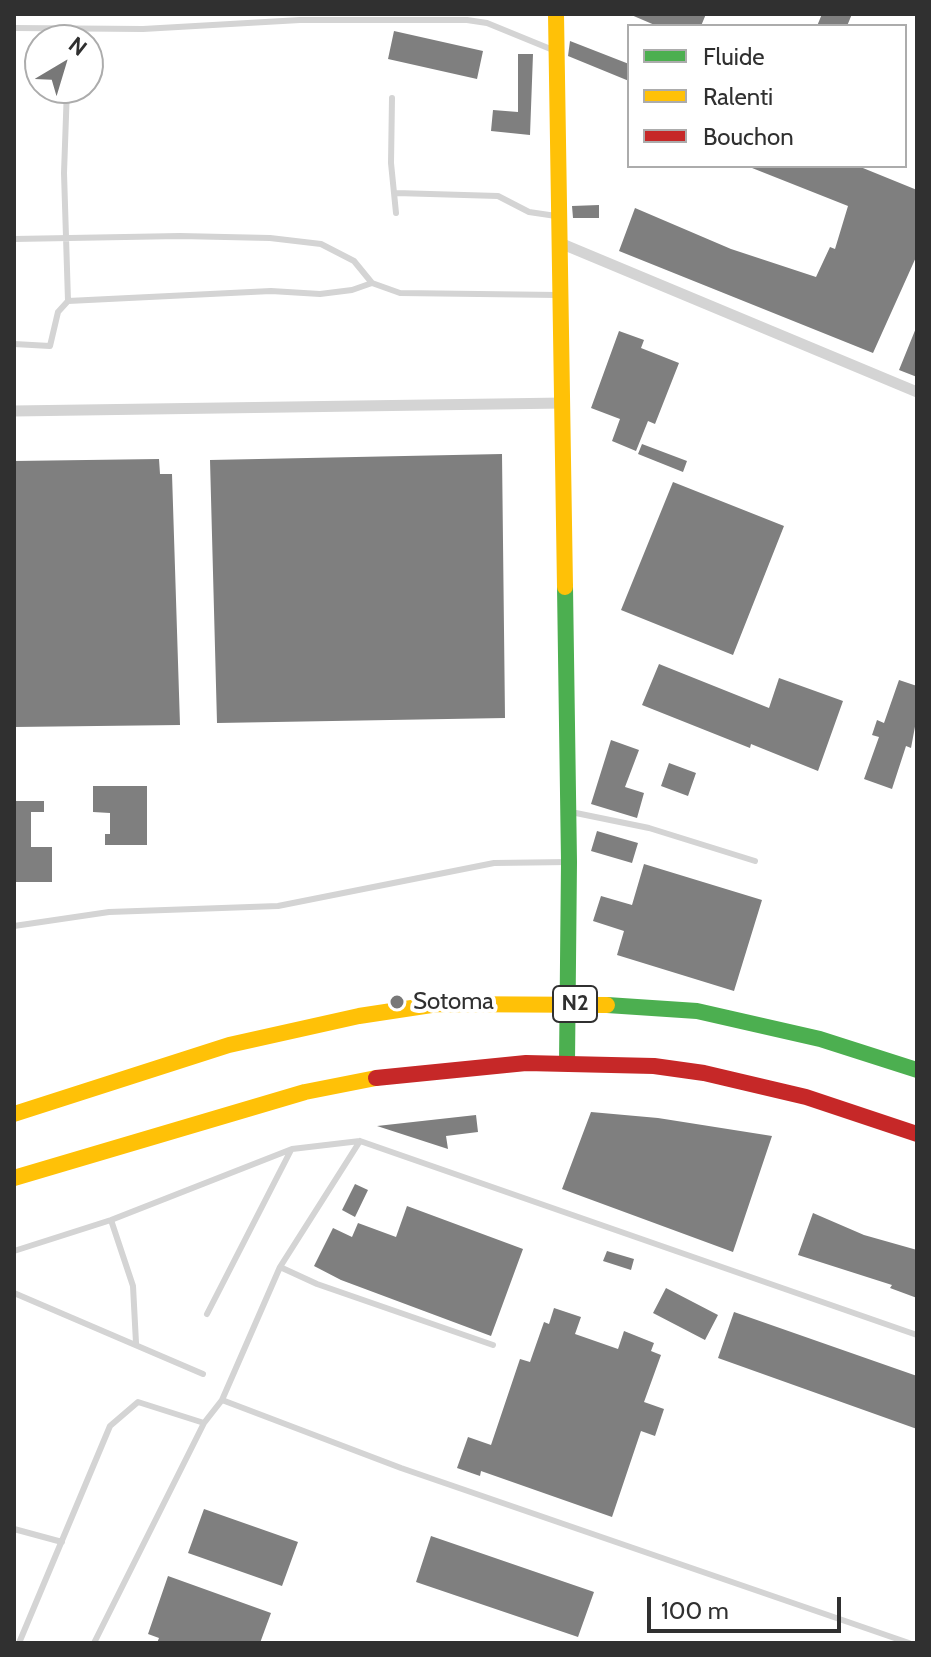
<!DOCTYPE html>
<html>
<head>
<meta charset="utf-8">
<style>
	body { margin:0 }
	#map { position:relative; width:931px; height:1657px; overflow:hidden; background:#fff; font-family:Cabin,sans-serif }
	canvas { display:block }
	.frame { position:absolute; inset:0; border:16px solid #303030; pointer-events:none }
	.legend { position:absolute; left:627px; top:24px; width:280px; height:144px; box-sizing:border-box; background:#fff; border:2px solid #acacac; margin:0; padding:10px 14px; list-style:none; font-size:24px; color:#303030 }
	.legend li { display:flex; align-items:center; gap:16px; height:40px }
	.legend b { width:40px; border:2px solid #acacac }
	.north { position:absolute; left:24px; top:24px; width:80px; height:80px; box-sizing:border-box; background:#fff; border:2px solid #acacac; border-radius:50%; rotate:38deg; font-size:22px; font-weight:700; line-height:32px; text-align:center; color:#303030 }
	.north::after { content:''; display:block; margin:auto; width:28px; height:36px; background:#787878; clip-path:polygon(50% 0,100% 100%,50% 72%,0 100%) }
	.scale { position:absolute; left:647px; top:1597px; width:194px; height:36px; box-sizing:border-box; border:4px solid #303030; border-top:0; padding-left:10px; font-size:24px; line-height:28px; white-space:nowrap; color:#303030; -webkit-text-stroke:6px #fff; paint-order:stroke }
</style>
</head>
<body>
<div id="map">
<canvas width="931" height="1657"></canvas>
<div class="frame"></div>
<ul class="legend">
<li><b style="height:10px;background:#4caf50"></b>Fluide</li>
<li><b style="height:10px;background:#ffc107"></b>Ralenti</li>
<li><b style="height:10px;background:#c62828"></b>Bouchon</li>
</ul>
<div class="north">N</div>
<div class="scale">100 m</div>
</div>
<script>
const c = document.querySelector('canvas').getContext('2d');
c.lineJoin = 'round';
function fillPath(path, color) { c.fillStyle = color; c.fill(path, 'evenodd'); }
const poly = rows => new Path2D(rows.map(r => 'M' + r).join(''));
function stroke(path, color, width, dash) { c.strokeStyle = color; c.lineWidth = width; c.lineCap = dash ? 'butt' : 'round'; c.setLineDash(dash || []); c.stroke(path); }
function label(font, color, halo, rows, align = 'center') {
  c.font = font + ' Cabin,sans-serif'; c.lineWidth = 8; c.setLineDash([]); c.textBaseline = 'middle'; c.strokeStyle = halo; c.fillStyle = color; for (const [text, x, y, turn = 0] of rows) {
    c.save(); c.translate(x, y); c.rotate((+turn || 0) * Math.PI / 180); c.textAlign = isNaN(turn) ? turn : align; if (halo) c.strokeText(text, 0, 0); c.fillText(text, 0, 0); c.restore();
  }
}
const building = poly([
	[629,14,706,14,701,26,657,26],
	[822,14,852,14,847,26,817,26],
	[394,31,483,51,477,79,388,59],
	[570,41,629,64,629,81,568,56],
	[518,54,533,54,530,135,491,131,493,110,518,112],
	[747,166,858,166,917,190,917,255,873,353,619,251,635,208,731,249,816,277,830,247,835,249,848,206],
	[599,205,599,218,573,218,572,206],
	[916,328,917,329,917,377,899,370],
	[619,331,644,340,641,348,679,363,655,424,648,421,636,451,612,441,620,419,591,408],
	[642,444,687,461,683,472,638,454],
	[502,454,505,718,217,723,210,460],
	[159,459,160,474,172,474,180,725,14,727,14,461],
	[673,482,784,526,733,655,621,610],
	[659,664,769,708,779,678,843,701,818,771,751,744,750,748,642,705],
	[899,680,917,686,917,716,911,748,906,746,892,789,864,779,879,737,872,735,877,720,884,723],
	[611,740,639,750,625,787,644,793,637,818,591,804],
	[669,763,696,773,688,796,661,786],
	[93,786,147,786,147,845,105,845,105,834,110,834,110,813,93,812],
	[14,801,44,801,44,812,31,812,31,847,52,847,52,882,14,882],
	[597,831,638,843,632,863,591,851],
	[644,864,762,900,734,991,617,955,624,931,593,921,601,896,632,905],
	[591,1112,658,1118,772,1136,733,1252,562,1189],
	[476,1115,478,1132,446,1136,448,1149,377,1126],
	[355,1184,368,1190,355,1217,342,1210],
	[407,1206,523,1249,491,1336,341,1280,314,1266,333,1228,352,1237,358,1223,396,1237],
	[813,1213,864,1235,917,1250,917,1298,890,1288,892,1285,798,1255],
	[607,1251,634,1259,631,1270,603,1261],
	[666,1288,718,1315,705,1340,653,1313],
	[554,1308,581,1317,575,1334,618,1349,624,1331,654,1343,651,1351,661,1355,644,1402,664,1409,655,1436,641,1431,612,1517,481,1471,480,1476,457,1468,468,1437,491,1445,520,1359,530,1362,544,1322,549,1324],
	[734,1312,917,1376,917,1429,718,1358],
	[204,1509,298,1542,282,1586,188,1553],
	[431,1536,594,1592,578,1637,416,1582],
	[168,1576,271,1613,260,1643,157,1643,159,1638,148,1634]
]);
const lane = poly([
	[14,28,143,29,300,20,467,20,487,23,553,50],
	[392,98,391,163,396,213],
	[396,193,498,196,529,212,556,216],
	[14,239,180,236,270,238,321,244,354,261,372,283,352,290,320,294,271,291,68,301],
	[372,283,400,293,558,295],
	[14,344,50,346,58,312,68,301,64,173,67,88],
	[571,812,649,828,755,861],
	[14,926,109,912,278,906,494,863,569,862],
	[111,1220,133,1286,136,1343],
	[14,1251,111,1220,292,1149,360,1141,917,1335],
	[280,1267,317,1284,493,1345],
	[14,1293,203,1374],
	[207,1314,291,1150],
	[222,1400,401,1468,909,1643],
	[14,1529,62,1542],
	[19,1643,110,1426,138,1402,204,1423],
	[94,1643,204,1423,222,1400,280,1267,360,1141]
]);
const street = poly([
	[560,243,917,392],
	[14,411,564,403]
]);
const fast = poly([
	[565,587,569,862,567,1062],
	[607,1005,697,1011,820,1039,917,1070]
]);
const slow = poly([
	[556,14,565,587],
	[14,1114,229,1045,359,1016,438,1004,607,1005],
	[14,1178,305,1092,376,1078]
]);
const jam = poly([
	[376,1078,526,1063,654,1066,704,1073,806,1097,917,1134]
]);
const markers = [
	[397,1002,8,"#787878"]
];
const shields = [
	[575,1004,44]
];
const shieldNames = [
	["N2",575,1004]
];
const poiNames = [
	["Sotoma",413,1002]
];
fillPath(building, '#7f7f7f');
stroke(lane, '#d4d4d4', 6);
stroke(street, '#d4d4d4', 11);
stroke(fast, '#4caf50', 16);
stroke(slow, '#ffc107', 16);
stroke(jam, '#c62828', 16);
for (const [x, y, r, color] of markers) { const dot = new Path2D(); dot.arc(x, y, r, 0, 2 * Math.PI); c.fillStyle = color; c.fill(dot); stroke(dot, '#fff', 3); }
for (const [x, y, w] of shields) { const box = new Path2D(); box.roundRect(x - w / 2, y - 18, w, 36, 6); c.fillStyle = '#fff'; c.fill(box); stroke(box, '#303030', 2); }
label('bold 22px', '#303030', null, shieldNames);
label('24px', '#303030', '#fff', poiNames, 'left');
</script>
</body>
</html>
